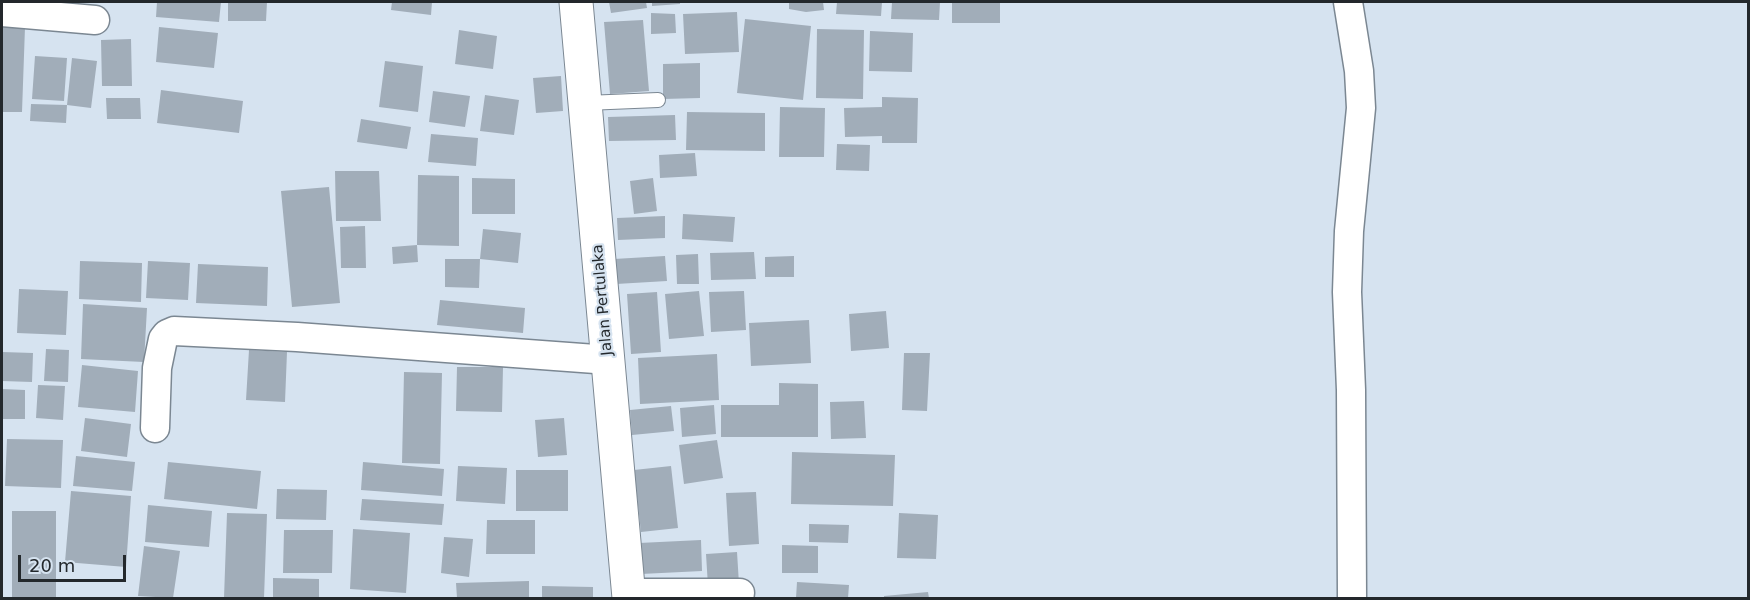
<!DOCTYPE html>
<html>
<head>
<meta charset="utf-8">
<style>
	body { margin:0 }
	#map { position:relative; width:1750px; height:600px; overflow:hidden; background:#d6e3f0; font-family:"DejaVu Sans",sans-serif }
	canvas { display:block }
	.frame { position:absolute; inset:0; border:3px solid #23282c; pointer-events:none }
	.scale { position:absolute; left:18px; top:555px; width:108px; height:27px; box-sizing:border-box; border:3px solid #23282c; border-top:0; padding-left:8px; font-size:18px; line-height:21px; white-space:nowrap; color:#23282c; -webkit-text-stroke:4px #d6e3f0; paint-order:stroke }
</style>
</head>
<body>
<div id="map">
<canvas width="1750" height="600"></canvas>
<div class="frame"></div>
<div class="scale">20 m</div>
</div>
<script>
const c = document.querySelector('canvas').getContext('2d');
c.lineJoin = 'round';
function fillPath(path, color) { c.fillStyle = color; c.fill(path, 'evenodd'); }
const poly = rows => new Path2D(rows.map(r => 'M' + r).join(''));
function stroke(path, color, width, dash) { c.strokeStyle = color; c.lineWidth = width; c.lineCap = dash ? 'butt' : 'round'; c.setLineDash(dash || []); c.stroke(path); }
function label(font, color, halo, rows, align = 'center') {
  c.font = font + ' "DejaVu Sans",sans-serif'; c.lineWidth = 4.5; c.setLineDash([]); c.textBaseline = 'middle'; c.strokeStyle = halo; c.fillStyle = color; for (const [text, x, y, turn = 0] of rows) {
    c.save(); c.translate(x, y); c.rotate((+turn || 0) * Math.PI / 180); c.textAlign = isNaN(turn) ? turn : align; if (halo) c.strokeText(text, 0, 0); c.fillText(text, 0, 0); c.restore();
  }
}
const building = poly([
	[157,2,221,2,219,22,156,17],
	[228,2,267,2,266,21,228,21],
	[392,2,432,2,431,15,391,10],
	[609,2,646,2,647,8,611,13],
	[652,2,680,2,680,4,652,6],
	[789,2,823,2,824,10,806,12,789,9],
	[837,2,882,2,881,16,836,14],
	[892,2,940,2,939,20,891,19],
	[952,2,1000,2,1000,23,952,23],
	[737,12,739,52,685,54,683,14],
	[651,13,675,14,676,33,651,34],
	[745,19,811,26,803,100,737,93],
	[643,20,649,91,610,94,604,22],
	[2,26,25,27,22,112,2,112],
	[159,27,218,33,214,68,156,62],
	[817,29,864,30,863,99,816,98],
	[459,30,497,36,493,69,455,64],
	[870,31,913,33,912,72,869,71],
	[131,39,132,86,102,86,101,40],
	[35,56,67,58,64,101,32,99],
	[72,58,97,61,91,108,67,105],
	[385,61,423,66,418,112,379,107],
	[700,63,700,98,663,99,663,64],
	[561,76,563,111,536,113,533,78],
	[161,90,243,101,239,133,157,123],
	[433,91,470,96,465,127,429,122],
	[485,95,519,100,514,135,480,131],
	[882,97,918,98,917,143,882,143,882,136,845,137,844,108,882,107],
	[106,98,140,98,141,119,107,119],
	[31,104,67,105,66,123,30,121],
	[780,107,825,108,824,157,779,157],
	[687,112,765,113,765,151,686,150],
	[675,115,676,140,609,141,608,117],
	[361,119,411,127,407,149,357,142],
	[431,134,478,138,476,166,428,162],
	[837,144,870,145,869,171,836,170],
	[695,153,697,176,660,178,659,155],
	[335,171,379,171,381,221,336,221],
	[418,175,459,176,459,246,417,245],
	[472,178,515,179,515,214,472,214],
	[653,178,657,211,634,214,630,181],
	[329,187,340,303,292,307,281,191],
	[683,214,735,217,733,242,682,239],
	[665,216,665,238,618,240,617,218],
	[365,226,366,268,341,268,340,227],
	[483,229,521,233,518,263,480,259],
	[417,245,418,262,393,264,392,247],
	[754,252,756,279,711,280,710,253],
	[698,254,699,284,677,284,676,255],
	[665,256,667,281,616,284,614,259],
	[794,256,794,277,765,277,765,257],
	[445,259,480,259,479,288,445,287],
	[80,261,142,263,141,302,79,299],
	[148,261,190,263,188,300,146,298],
	[198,264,268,267,267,306,196,303],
	[19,289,68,291,66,335,17,333],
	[699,291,704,336,669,339,665,294],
	[744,291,746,330,711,332,709,292],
	[657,292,661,352,631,354,627,294],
	[440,300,525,308,523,333,437,325],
	[83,304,147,308,144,362,81,359],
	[886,311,889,348,851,351,849,314],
	[809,320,811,363,751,366,749,323],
	[46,349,69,350,68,382,44,381],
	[249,350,287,352,285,402,246,400],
	[2,352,33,353,32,382,2,381],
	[904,353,930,353,927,411,902,410],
	[717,354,719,400,640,404,638,358],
	[82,365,138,371,135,412,78,407],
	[457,367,503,367,502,412,456,411],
	[404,372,442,373,440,464,402,463],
	[779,383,818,384,818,437,721,437,721,405,779,405],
	[38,385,65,386,63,420,36,418],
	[2,389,25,390,25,419,2,419],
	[864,401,866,438,831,439,830,402],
	[714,405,716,434,682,437,680,408],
	[671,406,674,431,632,435,630,410],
	[85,418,131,424,127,457,81,451],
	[564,418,567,455,538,457,535,420],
	[7,439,63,440,61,488,5,486],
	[717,440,723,478,684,484,679,445],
	[792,452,895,455,893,506,791,504],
	[76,456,135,462,132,491,73,486],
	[168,462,261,471,257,509,164,499],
	[363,462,444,469,442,496,361,490],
	[458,466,507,468,505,504,456,501],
	[671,466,678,528,641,532,634,470],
	[516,470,568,470,568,511,516,511],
	[277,489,327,490,326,520,276,519],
	[71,491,131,496,126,567,65,562],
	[756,492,759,544,729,546,726,493],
	[362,499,444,504,442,525,360,520],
	[148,505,212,511,209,547,145,542],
	[12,511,56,511,56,598,12,598],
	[227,513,267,514,264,598,224,598],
	[899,513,938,515,936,559,897,558],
	[487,520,535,520,535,554,486,554],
	[809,524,849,525,848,543,809,542],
	[353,529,410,533,406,593,350,589],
	[284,530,333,530,332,573,283,573],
	[444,537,473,539,469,577,441,573],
	[701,540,702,571,641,574,639,543],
	[782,545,818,546,818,573,782,573],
	[144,546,180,551,173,598,138,596],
	[737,552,739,584,708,586,706,554],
	[273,578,319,579,319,598,273,598],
	[529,581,529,598,457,598,456,583],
	[797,582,849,585,848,598,796,598],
	[542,586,593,587,593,598,542,598],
	[928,592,929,598,884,598,884,596]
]);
const service = poly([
	[586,103,658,100]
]);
const minor = poly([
	[1348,2,1359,71,1361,108,1349,231,1347,292,1351,390,1352,598],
	[2,12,95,20],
	[155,428,157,368,163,339,167,334,174,331,297,337,609,360],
	[628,593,740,593]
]);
const tertiary = poly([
	[576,2,629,598]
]);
const streetNames = [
	["Jalan Pertulaka",603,300,-95]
];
fillPath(building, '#a1adb9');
stroke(service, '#7b8792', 16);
stroke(minor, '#7b8792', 31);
stroke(tertiary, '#7b8792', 35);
stroke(service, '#fff', 14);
stroke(minor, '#fff', 28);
stroke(tertiary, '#fff', 33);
label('15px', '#23282c', '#d6e3f0', streetNames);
</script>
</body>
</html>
